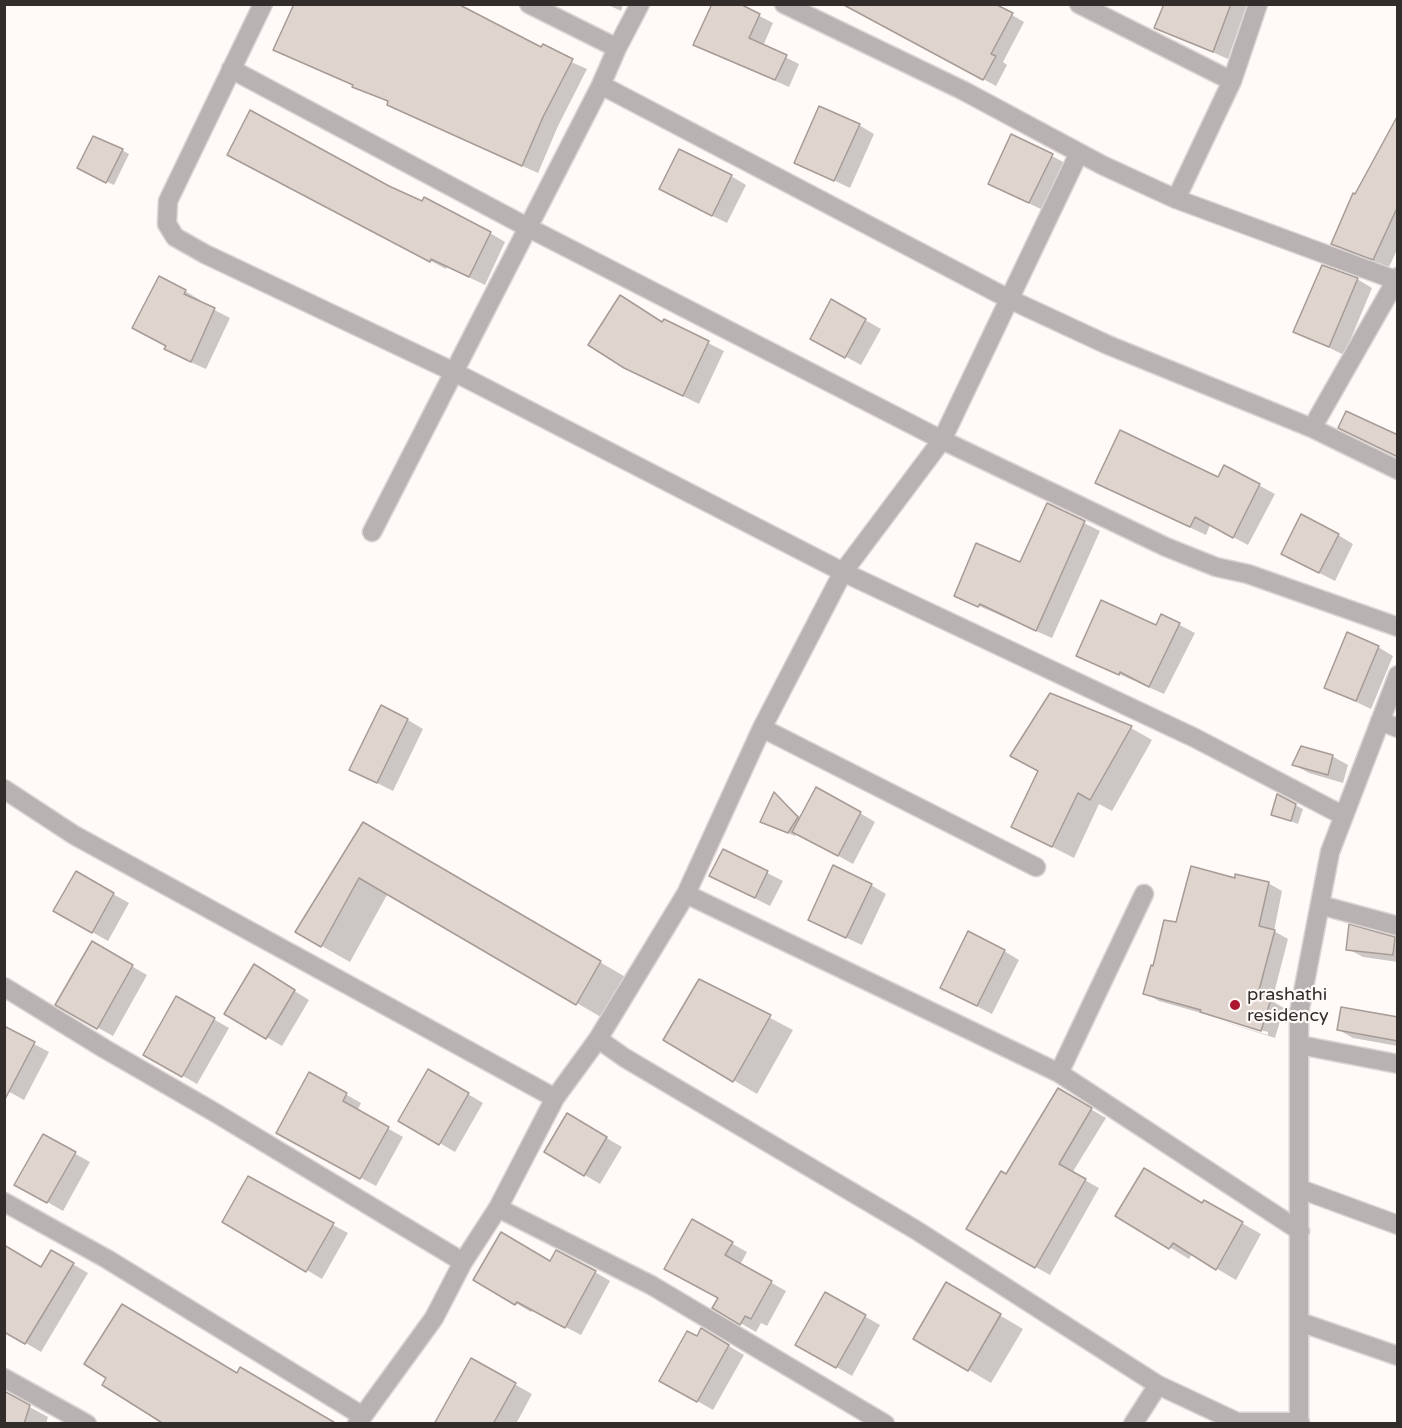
<!DOCTYPE html>
<html>
<head>
<meta charset="utf-8">
<style>
	body { margin:0 }
	#map { position:relative; width:1402px; height:1428px; overflow:hidden; background:#fff9f7; font-family:"Varela Round",sans-serif }
	canvas { display:block }
	.frame { position:absolute; inset:0; border:6px solid #322d2b; pointer-events:none }
</style>
</head>
<body>
<div id="map">
<canvas width="1402" height="1428"></canvas>
<div class="frame"></div>
</div>
<script>
const c = document.querySelector('canvas').getContext('2d');
c.lineJoin = 'round';
function fillPath(path, color) { c.fillStyle = color; c.fill(path, 'evenodd'); }
const poly = rows => new Path2D(rows.map(r => 'M' + r).join(''));
function stroke(path, color, width, dash) { c.strokeStyle = color; c.lineWidth = width; c.lineCap = dash ? 'butt' : 'round'; c.setLineDash(dash || []); c.stroke(path); }
function label(font, color, halo, rows, align = 'center') {
  c.font = font + ' "Varela Round",sans-serif'; c.lineWidth = 4.5; c.setLineDash([]); c.textBaseline = 'middle'; c.strokeStyle = halo; c.fillStyle = color; for (const [text, x, y, turn = 0] of rows) {
    c.save(); c.translate(x, y); c.rotate((+turn || 0) * Math.PI / 180); c.textAlign = isNaN(turn) ? turn : align; if (halo) c.strokeText(text, 0, 0); c.fillText(text, 0, 0); c.restore();
  }
}
const shadow = poly([
	[606,4,623,4,621,11],
	[736,4,773,23,763,46,799,64,789,87,695,45],
	[845,4,1012,15,1024,22,1003,62,1007,65,996,86],
	[1166,4,1247,4,1228,59,1156,27],
	[275,49,542,49,587,69,558,126,538,173,404,113,389,102],
	[859,125,874,134,850,188,796,162],
	[122,150,129,154,114,185,86,172],
	[1052,156,1067,164,1045,211,1005,192],
	[244,163,490,233,505,242,485,285,447,267,446,269],
	[731,176,746,185,727,223,676,198],
	[1398,181,1398,248,1389,267,1348,252,1332,243],
	[1357,279,1372,288,1344,355,1295,331],
	[185,291,200,300,199,302,230,318,206,369,181,358,166,349,168,346,149,336],
	[832,301,881,329,861,365,812,338],
	[664,321,724,351,699,404,642,376],
	[1225,467,1275,494,1248,545,1210,525,1206,535,1112,491,1218,479],
	[1048,505,1100,531,1052,638,956,596,1020,564],
	[1338,535,1353,544,1335,581,1298,562],
	[1162,616,1195,633,1164,694,1078,656,1157,627],
	[1378,647,1393,656,1371,709,1326,688],
	[408,720,423,729,393,791,351,770],
	[1131,728,1152,740,1112,811,1099,804,1074,858,1013,827],
	[1332,756,1348,765,1343,783,1309,773,1294,765],
	[775,794,801,818,860,813,875,822,853,864,797,833,795,836,769,825],
	[1278,796,1303,809,1298,824,1273,814],
	[363,824,629,979,606,1020,388,893,350,962,297,932],
	[724,851,783,881,770,906,726,884],
	[76,873,129,903,108,941,55,911],
	[1236,880,1268,883,1282,891,1274,931,1288,939,1272,1001,1284,1008,1275,1038,1212,1018,1268,1035,1268,1032,1159,1001,1145,993,1177,924],
	[871,885,886,894,862,945,825,928],
	[1395,938,1398,940,1398,962,1363,957,1348,949],
	[92,943,147,975,113,1036,57,1005],
	[1004,951,1019,960,992,1014,957,996],
	[254,966,309,1000,282,1046,226,1013],
	[700,981,793,1030,757,1094,665,1040],
	[177,998,229,1028,197,1084,145,1054],
	[1398,1018,1398,1046,1353,1038,1339,1030],
	[4,1028,49,1052,24,1100,4,1089],
	[429,1071,483,1103,455,1152,400,1120],
	[310,1074,361,1103,357,1111,403,1137,376,1186,293,1141],
	[1058,1090,1106,1118,1072,1173,1099,1188,1050,1275,968,1229,1007,1176],
	[567,1115,622,1147,600,1184,546,1152],
	[43,1136,90,1162,63,1211,16,1184],
	[1205,1202,1261,1234,1236,1280,1192,1254,1189,1259,1117,1215,1203,1205],
	[224,1221,333,1225,348,1233,322,1279],
	[692,1221,747,1252,740,1265,786,1291,767,1326,761,1323,756,1332,714,1308,720,1298],
	[52,1252,88,1273,41,1352,4,1330],
	[551,1263,595,1272,610,1281,581,1335,533,1310,531,1312,475,1279],
	[947,1284,1023,1329,991,1383,915,1338],
	[825,1294,880,1325,852,1376,797,1344],
	[702,1330,744,1355,713,1410,662,1381],
	[471,1360,532,1394,516,1424,436,1424],
	[4,1393,48,1417,46,1424,4,1424]
]);
const building = poly([
	[294,4,458,4,541,47,543,44,573,59,543,117,522,166,387,105,388,101,352,87,353,85,273,50,294,4],
	[712,4,740,4,760,14,749,38,787,55,775,80,693,45,712,4],
	[842,4,995,4,1013,13,991,54,996,56,983,80,842,4],
	[1164,4,1231,4,1213,52,1154,28,1164,4],
	[819,106,860,124,834,181,794,163,819,106],
	[250,110,389,186,422,201,424,197,491,232,469,277,431,259,430,262,227,155,250,110],
	[1398,115,1398,206,1373,260,1331,244,1353,193,1355,194,1398,115],
	[1011,134,1053,154,1029,203,988,184,1011,134],
	[93,136,123,149,106,183,77,168,93,136],
	[679,149,732,175,712,216,659,189,679,149],
	[1322,265,1358,278,1329,347,1293,332,1322,265],
	[159,276,186,290,184,294,215,308,191,362,164,349,166,346,132,328,159,276],
	[620,295,662,322,664,319,709,341,683,396,624,368,588,345,620,295],
	[831,299,866,319,845,358,810,339,831,299],
	[1346,411,1398,435,1398,457,1338,428,1346,411],
	[1120,430,1218,477,1224,465,1260,484,1233,538,1195,517,1190,527,1095,483,1120,430],
	[1047,503,1085,521,1036,631,980,604,978,607,954,596,976,543,1020,562,1047,503],
	[1301,514,1339,534,1319,573,1281,554,1301,514],
	[1101,600,1156,625,1161,614,1180,623,1149,687,1120,672,1119,675,1076,656,1101,600],
	[1347,632,1379,646,1356,701,1324,688,1347,632],
	[1050,693,1132,726,1090,800,1078,793,1052,847,1011,827,1038,771,1010,756,1050,693],
	[381,705,408,719,377,783,349,770,381,705],
	[1301,746,1333,755,1328,775,1292,765,1301,746],
	[816,787,861,812,838,856,792,832,816,787],
	[774,792,798,817,788,833,760,822,774,792],
	[1277,794,1296,804,1291,821,1271,815,1277,794],
	[363,822,601,961,576,1005,359,878,321,947,295,932,363,822],
	[723,849,768,871,755,898,709,876,723,849],
	[833,865,872,884,846,938,808,920,833,865],
	[1191,866,1235,878,1235,874,1269,882,1259,926,1275,930,1258,994,1271,999,1261,1031,1200,1012,1201,1010,1143,994,1151,965,1153,966,1164,920,1176,922,1191,866],
	[76,871,114,893,92,933,53,911,76,871],
	[1349,924,1395,937,1393,955,1346,950,1349,924],
	[968,931,1005,950,977,1006,940,988,968,931],
	[92,941,133,965,97,1029,55,1005,92,941],
	[254,964,295,990,266,1039,224,1014,254,964],
	[699,979,771,1015,733,1082,663,1040,699,979],
	[176,996,215,1018,182,1077,143,1055,176,996],
	[1341,1007,1398,1017,1398,1041,1337,1030,1341,1007],
	[4,1026,35,1042,4,1101,4,1026],
	[428,1069,469,1093,439,1145,398,1121,428,1069],
	[309,1072,347,1093,343,1101,389,1127,360,1179,276,1133,309,1072],
	[1058,1088,1092,1108,1059,1164,1086,1179,1035,1268,966,1229,1001,1171,1006,1174,1058,1088],
	[567,1113,607,1137,584,1176,544,1152,567,1113],
	[43,1134,76,1152,47,1203,14,1185,43,1134],
	[1144,1168,1202,1203,1204,1200,1243,1222,1216,1270,1173,1243,1169,1249,1115,1216,1144,1168],
	[248,1176,334,1223,306,1272,222,1222,248,1176],
	[692,1219,733,1242,725,1255,772,1281,751,1319,745,1316,740,1325,712,1308,718,1298,664,1269,692,1219],
	[501,1232,550,1261,556,1250,596,1271,565,1328,517,1302,515,1305,473,1280,501,1232],
	[4,1245,41,1267,51,1250,74,1263,25,1344,4,1332,4,1245],
	[946,1282,1001,1314,968,1371,913,1339,946,1282],
	[825,1292,866,1315,836,1368,795,1345,825,1292],
	[122,1304,237,1373,240,1367,337,1424,164,1424,102,1385,106,1378,84,1364,122,1304],
	[701,1328,729,1345,697,1402,659,1381,687,1331,697,1336,701,1328],
	[471,1358,516,1383,493,1424,434,1424,471,1358],
	[4,1391,30,1405,24,1424,4,1424,4,1391]
]);
const minor = poly([
	[263,4,168,201,167,224,175,237,205,254,454,372,843,572,1195,738,1344,816],
	[784,4,964,91,1102,165,1176,199,1398,281],
	[1079,4,1232,81],
	[617,48,640,4],
	[231,69,527,227,942,440,1166,547,1216,567,1248,574,1398,627],
	[601,85,1009,299,1108,345,1312,428,1398,470],
	[1176,199,1232,81,1258,4],
	[1312,428,1398,277],
	[372,532,601,85,617,48,529,4],
	[1380,721,1398,728],
	[762,728,1036,867],
	[4,789,74,835,555,1098],
	[686,894,1059,1073,1144,894],
	[1320,905,1398,926],
	[4,987,105,1049,214,1112,463,1262],
	[598,1039,625,1058,916,1230,1158,1385,1237,1422,1300,1422],
	[1300,1045,1398,1064],
	[1059,1073,1300,1231],
	[1300,1189,1398,1225],
	[4,1202,107,1259,361,1415],
	[498,1208,651,1285,885,1424],
	[1300,1322,1398,1356],
	[4,1378,87,1424],
	[357,1424,434,1318,463,1262,498,1208,555,1098,598,1039,686,894,762,728,843,572,942,440,1079,153],
	[1133,1424,1158,1385],
	[1299,1424,1299,1013,1330,852,1398,675]
]);
const markers = [
	[1235,1005,6,"#ac1631"]
];
const poiNames = [
	["prashathi",1247,995],
	["residency",1247,1016]
];
fillPath(shadow, '#0003');
fillPath(building, '#e0d4ce');
stroke(building, '#a79b96', 1.5);
stroke(minor, '#dad4d2', 21);
stroke(minor, '#b8b2b2', 18);
for (const [x, y, r, color] of markers) { const dot = new Path2D(); dot.arc(x, y, r, 0, 2 * Math.PI); c.fillStyle = color; c.fill(dot); stroke(dot, '#fff9f7', 2); }
label('18px', '#322d2b', '#fff9f7', poiNames, 'left');
</script>
</body>
</html>
